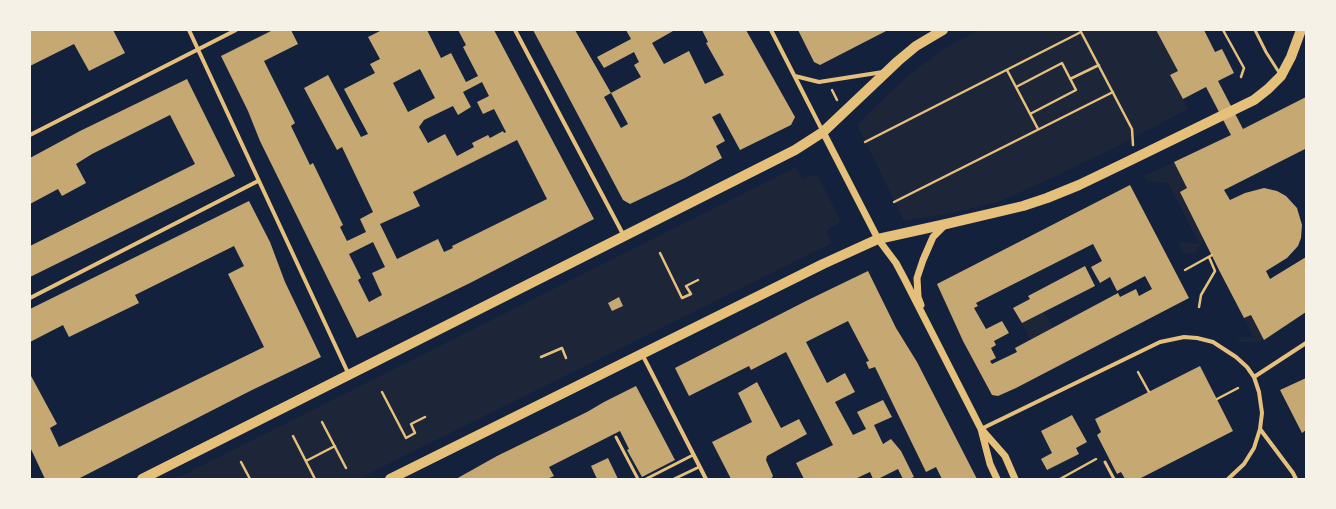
<!DOCTYPE html>
<html>
<head>
<meta charset="utf-8">
<style>
	body { margin:0 }
	#map { position:relative; width:1336px; height:509px; overflow:hidden; background:#14213d; font-family:"Nunito Sans",sans-serif }
	canvas { display:block }
	.frame { position:absolute; inset:0; border:31px solid #f6f1e7; pointer-events:none }
</style>
</head>
<body>
<div id="map">
<canvas width="1336" height="509"></canvas>
<div class="frame"></div>
</div>
<script>
const c = document.querySelector('canvas').getContext('2d');
c.lineJoin = 'round';
function fillPath(path, color) { c.fillStyle = color; c.fill(path, 'evenodd'); }
const poly = rows => new Path2D(rows.map(r => 'M' + r).join(''));
function stroke(path, color, width, dash) { c.strokeStyle = color; c.lineWidth = width; c.lineCap = dash ? 'butt' : 'round'; c.setLineDash(dash || []); c.stroke(path); }
const green = poly([
	[979,30,1156,30,1178,71,1170,75,1188,109,1114,148,1037,185,997,202,947,214,904,221,857,124,910,74,943,49],
	[1174,162,1187,188,1180,192,1204,239,1196,252,1192,253,1186,253,1182,251,1178,242,1199,243,1168,183,1147,181,1144,176],
	[796,167,802,179,814,175,818,176,840,220,838,224,826,231,832,243,358,479,175,479],
	[1044,312,1053,328,1030,340,1022,323],
	[1251,315,1264,340,1256,342,1242,342,1238,338,1239,337,1253,337,1244,318]
]);
const building = poly([
	[30,30,113,30,125,53,89,71,74,44,30,66],
	[273,30,291,30,298,44,264,61,295,123,291,126,310,165,313,163,343,225,340,227,347,241,366,232,360,219,373,212,342,147,337,150,304,88,328,75,361,137,368,134,344,89,375,73,370,64,380,59,368,37,382,30,427,30,441,58,451,53,466,82,478,76,463,47,466,45,458,30,494,30,594,219,470,283,357,338,260,141,248,111,221,56],
	[420,69,435,98,408,112,393,83],
	[482,82,489,96,477,102,483,114,494,109,506,132,504,133,503,131,490,138,488,135,472,143,474,147,457,156,445,134,428,143,419,127,424,120,453,106,458,115,471,107,463,92],
	[517,140,547,199,452,246,453,248,444,252,438,239,397,259,380,224,420,206,413,192],
	[373,242,385,267,372,273,382,295,369,302,358,280,361,278,349,254],
	[533,30,575,30,611,93,604,97,621,128,628,124,611,93,641,77,634,65,639,62,634,52,604,68,597,57,631,39,626,30,672,30,673,31,652,43,664,64,689,51,705,84,724,75,706,43,708,42,702,30,746,30,795,117,791,125,740,150,720,113,712,117,725,141,716,146,722,158,685,178,630,204,623,200],
	[798,30,888,30,820,65,814,62],
	[1156,30,1204,30,1215,52,1222,49,1234,73,1218,81,1243,129,1306,97,1306,152,1305,149,1224,190,1230,200,1245,193,1264,188,1277,191,1286,196,1297,208,1302,225,1301,238,1298,246,1287,258,1266,271,1270,279,1306,257,1306,312,1264,340,1251,315,1244,318,1220,272,1180,192,1187,188,1174,162,1231,135,1206,87,1183,99,1170,75,1178,71],
	[187,79,235,176,30,277,30,246,195,164,170,115,92,154,76,164,86,183,62,196,58,189,30,204,30,158,80,131],
	[1130,185,1189,298,1016,388,998,396,992,395,963,341,937,284],
	[1093,244,1102,261,1091,267,1100,283,1110,277,1117,291,1145,276,1152,289,1139,296,1136,289,1120,297,1118,293,1015,348,1017,352,992,364,990,361,996,358,991,348,996,345,994,341,1009,333,1002,321,986,329,974,308,978,306,976,303],
	[249,201,270,242,285,282,321,357,252,390,78,479,45,479,30,447,30,374,57,424,50,428,59,447,264,347,228,274,244,266,234,246,135,295,139,303,69,337,63,325,30,342,30,309],
	[1085,266,1095,286,1022,323,1013,308,1030,299,1028,296],
	[868,271,896,328,917,362,977,479,942,479,936,467,926,472,875,367,869,369,866,362,869,361,848,321,806,342,827,383,845,373,855,392,835,402,853,435,866,429,857,412,883,400,892,417,874,425,883,444,891,439,901,451,914,477,909,479,903,479,898,469,878,479,873,479,870,472,855,479,804,479,796,463,833,445,786,352,751,370,749,366,689,396,675,368,808,300],
	[619,297,623,306,612,311,608,303],
	[1200,366,1233,431,1139,479,1125,479,1121,472,1117,474,1097,435,1101,432,1095,419],
	[1306,378,1306,430,1302,433,1280,390],
	[757,382,781,428,799,419,807,434,767,456,766,460,773,476,771,479,731,479,712,442,752,422,738,393],
	[636,386,675,460,642,477,627,450,629,449,620,431,549,467,554,476,547,479,456,479,497,456,587,412,604,402],
	[1072,415,1087,442,1076,448,1079,454,1047,470,1041,459,1052,453,1041,431],
	[608,458,618,479,597,479,591,466]
]);
const path = poly([
	[1080,30,1132,129,1133,145],
	[1223,30,1244,68,1241,77],
	[1007,70,1038,129],
	[1070,79,1099,65],
	[1016,87,1062,63,1076,90,1030,114],
	[832,90,837,100],
	[865,142,1081,32],
	[894,202,1113,92],
	[660,253,682,298,691,294,686,286,698,280],
	[1185,270,1212,255],
	[1199,307,1201,295,1215,271,1209,257],
	[541,357,562,348,566,358],
	[1138,372,1149,392],
	[382,392,406,438,415,433,411,424,425,417],
	[1217,399,1238,388],
	[322,422,346,468],
	[293,436,315,479],
	[306,461,335,446],
	[241,462,250,479],
	[1060,479,1096,459]
]);
const service = poly([
	[1255,30,1266,52,1280,74],
	[616,437,638,479],
	[1105,462,1114,479],
	[646,479,693,455],
	[674,479,699,467]
]);
const minor = poly([
	[189,30,349,375],
	[515,30,624,236],
	[771,30,823,132],
	[795,76,819,82,883,72],
	[30,135,236,30],
	[30,298,258,181],
	[642,354,706,479],
	[1254,377,1306,343],
	[981,429,1160,342,1184,337,1197,338,1213,342,1236,357,1247,367,1254,377,1259,392,1262,413,1260,429,1254,448,1244,464,1228,479],
	[1260,429,1293,473,1296,479]
]);
const tertiary = poly([
	[823,132,878,239,896,263,904,278,981,429,990,464,997,479],
	[921,305,918,297,917,278,923,260,933,237,946,224],
	[983,431,1005,456,1015,479]
]);
const primary = poly([
	[142,479,795,150,823,132,898,61,916,46,943,30],
	[390,479,823,264,878,239,946,224,1023,206,1047,198,1079,185,1133,159,1254,100,1268,89,1281,76,1291,57,1301,30]
]);
fillPath(green, '#1d2539');
fillPath(building, '#c6a872');
stroke(path, '#e5c07b', 2.5);
stroke(service, '#e5c07b', 3);
stroke(minor, '#e5c07b', 4);
stroke(tertiary, '#e5c07b', 7);
stroke(primary, '#e5c07b', 10);
</script>
</body>
</html>
